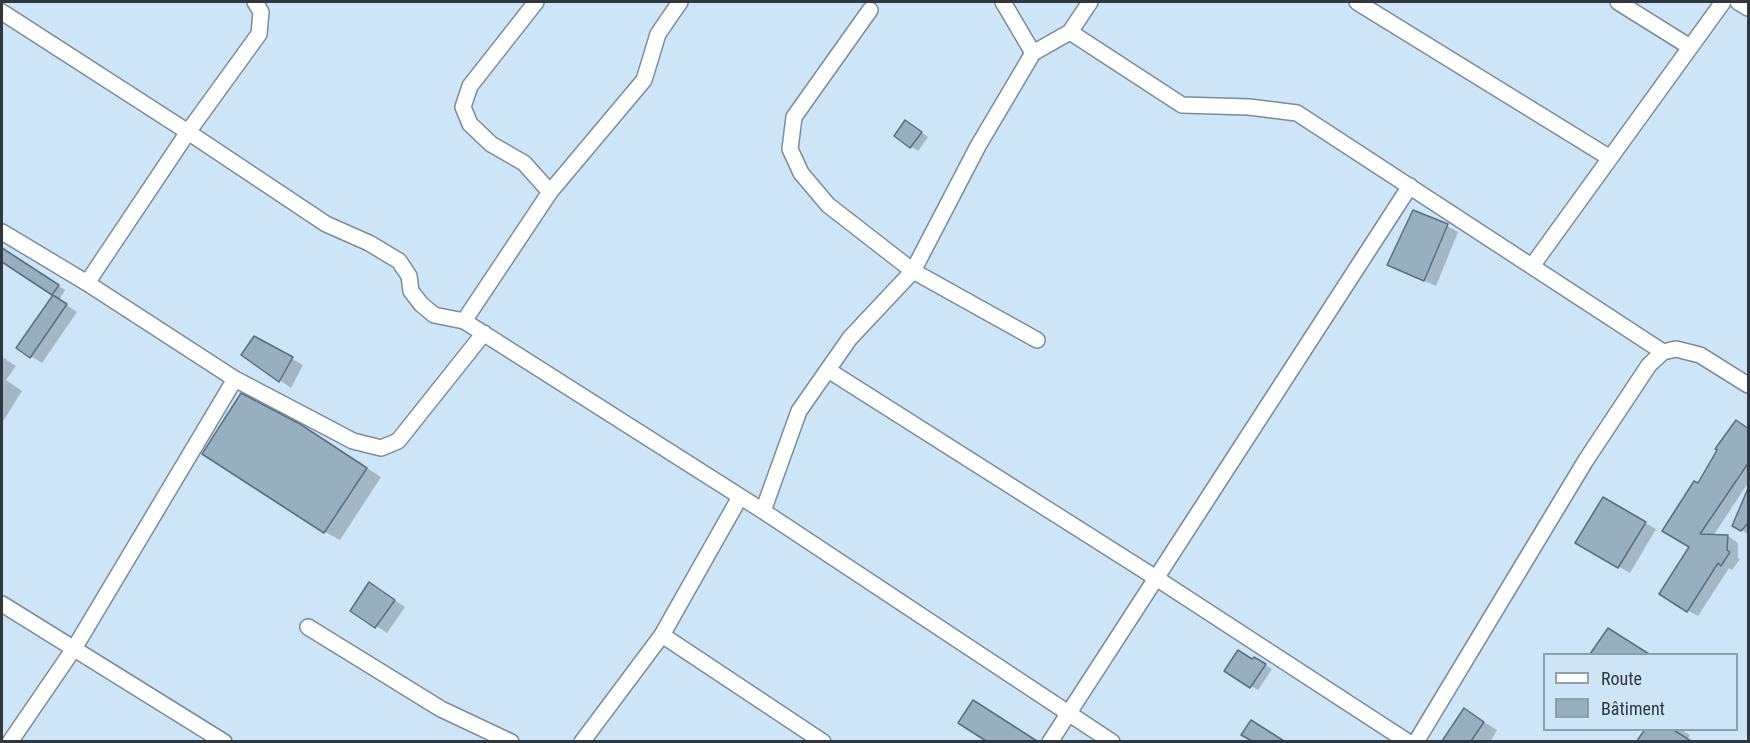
<!DOCTYPE html>
<html>
<head>
<meta charset="utf-8">
<style>
	body { margin:0 }
	#map { position:relative; width:1750px; height:743px; overflow:hidden; background:#cde5f6; font-family:"Roboto Condensed",sans-serif }
	canvas { display:block }
	.frame { position:absolute; inset:0; border:3px solid #2e383e; pointer-events:none }
	.legend { position:absolute; left:1543px; top:653px; width:195px; height:78px; box-sizing:border-box; background:#cde5f6; border:2px solid #8da0ac; margin:0; padding:8px 10px; list-style:none; font-size:18px; color:#2e383e }
	.legend li { display:flex; align-items:center; gap:12px; height:30px }
	.legend b { width:30px; border:2px solid #8da0ac }
</style>
</head>
<body>
<div id="map">
<canvas width="1750" height="743"></canvas>
<div class="frame"></div>
<ul class="legend">
<li><b style="height:8px;background:#fff"></b>Route</li>
<li><b style="height:16px;background:#98afbf"></b>Bâtiment</li>
</ul>
</div>
<script>
const c = document.querySelector('canvas').getContext('2d');
c.lineJoin = 'round';
function fillPath(path, color) { c.fillStyle = color; c.fill(path, 'evenodd'); }
const poly = rows => new Path2D(rows.map(r => 'M' + r).join(''));
function stroke(path, color, width, dash) { c.strokeStyle = color; c.lineWidth = width; c.lineCap = dash ? 'butt' : 'round'; c.setLineDash(dash || []); c.stroke(path); }
const shadow = poly([
	[913,126,928,137,918,151,896,136],
	[1447,226,1458,232,1436,286,1389,265],
	[2,250,65,290,59,300,77,312,42,363,18,348,55,294,2,260],
	[255,338,303,365,291,388,243,355],
	[2,357,16,366,6,380,22,391,2,423],
	[1748,429,1748,483,1713,536,1728,536,1738,543,1738,558,1740,559,1732,570,1729,568,1698,616,1687,610,1698,485],
	[315,435,381,477,340,540,325,532],
	[1748,489,1748,534,1734,526],
	[1603,499,1656,529,1630,573,1577,542],
	[370,584,405,607,387,633,352,610],
	[1608,630,1619,636,1647,654,1592,654],
	[1255,659,1272,669,1258,690,1251,686],
	[985,709,1035,742,989,742,960,723],
	[1464,710,1497,730,1490,742,1443,742],
	[1263,729,1283,742,1247,742],
	[1647,730,1681,730,1690,735,1687,740,1690,742,1639,742]
]);
const building = poly([
	[905,120,922,132,910,148,894,136,905,120],
	[1413,210,1448,224,1424,281,1387,265,1413,210],
	[2,248,59,285,52,295,2,262,2,248],
	[53,295,67,304,30,358,16,348,53,295],
	[254,336,293,357,279,382,241,355,254,336],
	[241,393,300,424,367,468,324,533,202,454,241,393],
	[1736,420,1749,429,1749,462,1700,534,1728,535,1727,550,1730,552,1721,566,1718,563,1687,612,1659,594,1689,547,1662,531,1694,481,1698,483,1717,450,1715,449,1736,420],
	[1749,486,1749,522,1741,531,1732,526,1749,486],
	[1603,497,1646,522,1618,568,1575,543,1603,497],
	[369,582,395,600,375,628,350,611,369,582],
	[1608,628,1649,654,1590,654,1608,628],
	[1238,650,1252,659,1254,657,1266,664,1250,688,1224,671,1238,650],
	[973,700,1037,741,986,741,958,723,973,700],
	[1464,708,1484,722,1471,741,1442,741,1464,708],
	[1251,720,1284,741,1252,741,1241,735,1251,720],
	[1645,729,1672,729,1691,741,1637,741,1645,729]
]);
const minor = poly([
	[536,2,470,86,463,107,470,124,491,144,524,163,550,192],
	[1003,2,1033,53],
	[1357,2,1610,158],
	[1618,2,1690,47],
	[1738,2,1748,8],
	[870,10,794,117,790,149,801,173,828,205,913,271,1037,340],
	[2,12,188,132,326,224,369,243,399,261,409,276,411,291,421,304,434,315,464,321,763,511,1112,742],
	[1070,32,1090,2],
	[2,232,87,283,188,132,259,34,261,12,255,2],
	[1532,266,1723,2],
	[87,283,235,379,353,441,381,448,398,441,484,333],
	[464,321,550,192,644,80,658,34,680,2],
	[828,370,1156,578,1408,742],
	[763,511,799,411,850,338,913,271,978,146,1033,53,1070,32,1182,105,1249,107,1297,113,1663,352],
	[2,604,224,742],
	[308,627,441,709,511,742],
	[662,635,740,497],
	[10,742,75,647,235,379],
	[582,742,662,635,823,742],
	[1050,742,1410,186],
	[1416,742,1586,460,1649,365,1663,352,1676,349,1700,355,1748,385]
]);
fillPath(shadow, '#0003');
fillPath(building, '#98afbf');
stroke(building, '#5a707e', 1.5);
stroke(minor, '#768d9c', 18);
stroke(minor, '#fff', 15);
</script>
</body>
</html>
